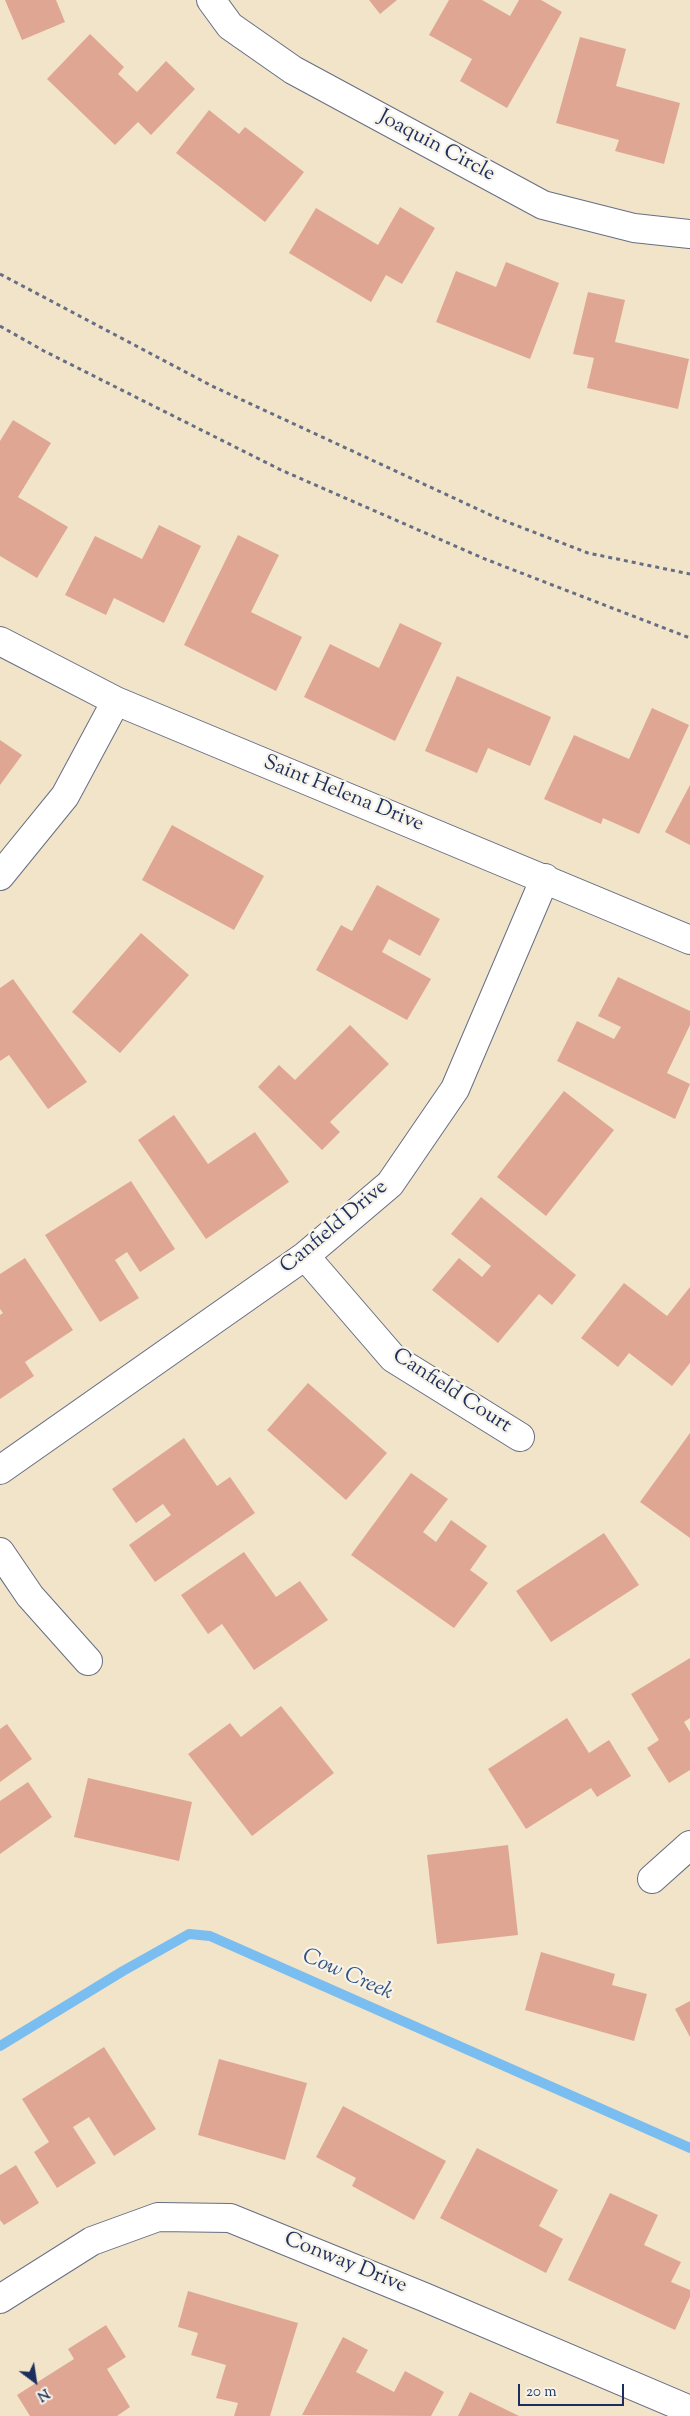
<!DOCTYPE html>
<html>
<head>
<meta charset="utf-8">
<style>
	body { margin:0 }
	#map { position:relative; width:690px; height:2416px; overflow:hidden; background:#f1e4c9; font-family:"Sorts Mill Goudy",serif }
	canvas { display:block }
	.north { position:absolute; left:10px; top:2356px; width:50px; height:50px; -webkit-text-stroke:4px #f7f3e8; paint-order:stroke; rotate:149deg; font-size:14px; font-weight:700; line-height:20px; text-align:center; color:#1b2f5e }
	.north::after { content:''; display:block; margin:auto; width:18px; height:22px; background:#1b2f5e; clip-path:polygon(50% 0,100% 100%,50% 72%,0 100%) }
	.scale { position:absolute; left:518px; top:2384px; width:106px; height:22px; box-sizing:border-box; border:2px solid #1b2f5e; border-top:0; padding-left:6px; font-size:15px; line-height:18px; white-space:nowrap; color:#1b2f5e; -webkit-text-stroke:4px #f7f3e8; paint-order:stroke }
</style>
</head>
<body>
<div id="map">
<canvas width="690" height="2416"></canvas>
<div class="north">N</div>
<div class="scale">20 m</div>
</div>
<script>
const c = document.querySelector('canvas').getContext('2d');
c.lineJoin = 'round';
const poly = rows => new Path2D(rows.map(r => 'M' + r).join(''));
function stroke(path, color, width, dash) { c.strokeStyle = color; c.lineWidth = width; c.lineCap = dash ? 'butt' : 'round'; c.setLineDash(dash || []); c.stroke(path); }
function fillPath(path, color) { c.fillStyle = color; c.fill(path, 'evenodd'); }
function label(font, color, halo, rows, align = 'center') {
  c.font = font + ' "Sorts Mill Goudy",serif'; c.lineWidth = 4.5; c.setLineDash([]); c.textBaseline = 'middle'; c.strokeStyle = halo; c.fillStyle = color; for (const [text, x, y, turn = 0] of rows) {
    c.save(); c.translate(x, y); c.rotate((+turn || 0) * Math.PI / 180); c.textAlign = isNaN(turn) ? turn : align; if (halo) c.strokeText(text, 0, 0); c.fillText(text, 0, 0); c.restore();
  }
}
const stream = poly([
	[0,2046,123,1971,189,1934,210,1936,690,2148]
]);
const building = poly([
	[5,0,56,0,65,22,22,40],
	[369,0,397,0,380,14],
	[449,0,482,0,510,16,519,0,541,0,562,12,507,108,460,81,472,59,429,35],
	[90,34,124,67,118,74,137,92,166,61,195,89,151,135,138,122,115,145,47,79],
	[580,37,626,49,616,86,680,103,664,164,615,151,619,140,556,123],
	[209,110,239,134,245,127,304,172,265,222,176,153],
	[400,207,435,228,402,284,386,275,371,302,289,253,316,208,378,245],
	[506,262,559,283,530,359,436,322,456,271,496,287],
	[588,292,625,300,615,342,689,359,678,409,587,388,594,358,573,354],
	[13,420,51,443,18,497,68,527,37,578,0,556,0,441],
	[159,525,201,546,164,623,114,598,106,615,65,595,95,536,142,559],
	[238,535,279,555,251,612,302,637,276,691,184,645],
	[400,623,442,643,395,741,304,697,330,644,379,668],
	[457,676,551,717,530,766,488,748,477,773,425,751],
	[652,708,689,725,639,834,603,818,601,824,544,799,574,735,629,759],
	[0,740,22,755,0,785],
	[690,785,690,845,665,832],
	[172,825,264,876,234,930,142,880],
	[377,885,440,919,420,956,389,939,382,952,431,979,407,1020,316,970,341,925,352,931],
	[141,933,189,975,120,1053,72,1012],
	[618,977,690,1011,690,1025,667,1073,690,1084,675,1119,557,1061,577,1021,614,1039,621,1027,598,1016],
	[13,979,87,1082,48,1109,9,1055,0,1061,0,988],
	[350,1025,389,1064,330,1122,340,1132,322,1150,258,1087,279,1065,295,1080],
	[564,1091,614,1130,546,1216,497,1177],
	[174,1115,208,1164,255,1132,289,1182,206,1239,138,1140],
	[131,1181,175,1249,140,1272,127,1252,115,1260,139,1298,100,1322,45,1235],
	[481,1197,576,1275,552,1305,539,1294,498,1343,432,1290,459,1258,482,1277,491,1266,451,1234],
	[25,1258,73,1330,25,1362,34,1376,0,1399,0,1315,3,1313,0,1309,0,1274],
	[624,1283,667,1316,690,1287,690,1363,672,1386,629,1353,618,1367,581,1338],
	[308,1383,387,1453,346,1500,267,1430],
	[690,1433,690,1538,640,1502],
	[184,1438,217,1486,230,1477,255,1513,155,1582,129,1545,171,1515,163,1504,136,1523,112,1489],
	[411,1473,448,1499,423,1532,436,1542,451,1520,487,1546,470,1570,488,1583,454,1628,351,1555],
	[604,1533,639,1585,551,1642,516,1591],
	[244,1552,276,1597,300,1581,328,1620,254,1670,222,1624,208,1634,181,1595],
	[690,1658,690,1718,684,1722,690,1732,690,1770,669,1783,647,1748,659,1740,631,1694],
	[281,1706,334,1773,252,1836,188,1754,230,1723,241,1737],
	[567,1718,589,1753,609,1740,631,1776,597,1797,591,1788,526,1829,488,1769],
	[7,1724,32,1759,0,1782,0,1729],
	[88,1778,192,1802,179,1861,74,1837],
	[28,1782,52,1817,0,1854,0,1801],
	[508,1845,518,1935,437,1944,427,1855],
	[541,1952,615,1974,612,1985,647,1994,634,2041,525,2010],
	[690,2001,690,2037,675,2009],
	[104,2047,156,2129,114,2156,89,2117,73,2127,96,2163,57,2188,34,2152,49,2142,22,2099],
	[219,2059,307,2083,285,2160,198,2135],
	[343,2106,446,2161,414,2220,352,2186,356,2178,316,2157],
	[477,2148,558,2190,539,2226,563,2239,546,2273,440,2218],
	[16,2165,39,2203,4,2225,0,2220,0,2175],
	[610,2193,658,2215,644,2245,681,2262,671,2282,690,2290,690,2297,675,2330,568,2280],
	[188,2291,298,2323,270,2416,234,2416,238,2403,216,2398,226,2365,191,2355,198,2333,178,2327],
	[106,2325,126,2357,107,2369,130,2407,117,2416,30,2416,17,2395,74,2359,68,2349],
	[343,2337,368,2350,356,2372,394,2392,405,2371,444,2392,431,2416,302,2415],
	[470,2392,519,2416,458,2416]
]);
const path = poly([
	[0,274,212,386,497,518,588,553,690,574],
	[0,326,44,351,281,470,485,559,690,638]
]);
const minor = poly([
	[211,0,230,26,293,70,543,205,634,228,690,234],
	[0,641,116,701,690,940],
	[0,876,65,796,116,701],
	[305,1256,393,1358,520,1437],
	[0,1470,305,1256,390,1184,455,1089,545,878],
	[0,1552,30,1596,88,1661],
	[652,1879,690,1845],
	[0,2299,92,2241,158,2217,230,2218,424,2297,690,2410]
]);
const streetNames = [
	["Joaquin Circle",436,147,28],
	["Saint Helena Drive",343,795,22],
	["Canfield Drive",335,1228,-40],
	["Canfield Court",451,1392,33],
	["Conway Drive",345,2264,22]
];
const waterNames = [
	["Cow Creek",347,1976,24]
];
stroke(stream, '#7abdf0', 10);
fillPath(building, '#e0a694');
stroke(minor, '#666e83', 30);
stroke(path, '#666e83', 3, [4, 4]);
stroke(minor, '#fff', 28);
label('21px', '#1b2f5e', '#f7f3e8', streetNames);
label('italic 22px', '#335282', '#f7f3e8', waterNames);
</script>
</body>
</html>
